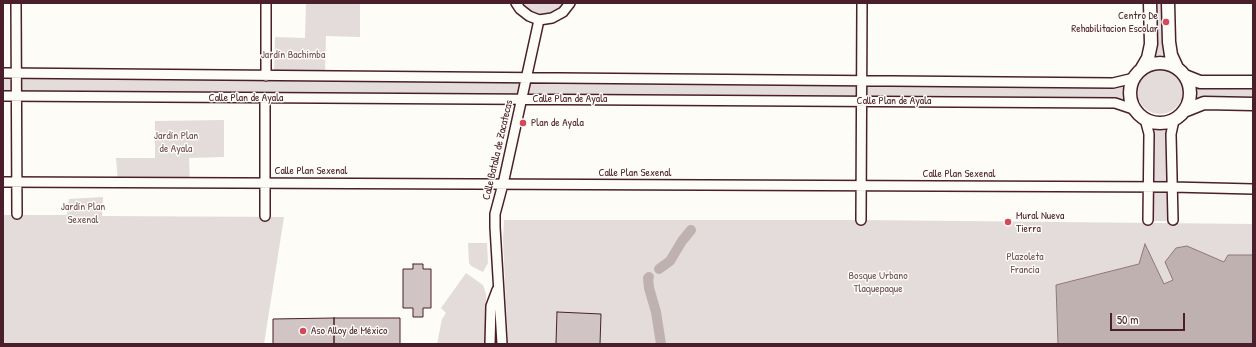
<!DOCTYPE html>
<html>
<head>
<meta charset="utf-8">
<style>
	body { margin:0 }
	#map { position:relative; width:1256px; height:347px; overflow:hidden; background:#fdfcf7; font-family:"Patrick Hand",sans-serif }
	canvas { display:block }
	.frame { position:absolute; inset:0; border:4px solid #4a1f2b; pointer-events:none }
	.scale { position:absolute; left:1110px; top:313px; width:75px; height:18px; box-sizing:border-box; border:2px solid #4a1f2b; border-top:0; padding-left:5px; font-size:12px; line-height:14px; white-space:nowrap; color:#4a1f2b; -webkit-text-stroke:3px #fdfcf7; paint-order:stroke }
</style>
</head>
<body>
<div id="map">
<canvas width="1256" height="347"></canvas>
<div class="frame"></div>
<div class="scale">50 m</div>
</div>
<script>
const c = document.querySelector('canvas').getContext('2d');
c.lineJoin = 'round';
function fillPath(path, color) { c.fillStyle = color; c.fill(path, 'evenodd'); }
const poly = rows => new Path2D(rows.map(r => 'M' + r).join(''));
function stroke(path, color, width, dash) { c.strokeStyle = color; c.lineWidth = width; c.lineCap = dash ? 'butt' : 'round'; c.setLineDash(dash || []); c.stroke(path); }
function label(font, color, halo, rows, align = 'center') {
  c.font = font + ' "Patrick Hand",sans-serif'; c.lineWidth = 3; c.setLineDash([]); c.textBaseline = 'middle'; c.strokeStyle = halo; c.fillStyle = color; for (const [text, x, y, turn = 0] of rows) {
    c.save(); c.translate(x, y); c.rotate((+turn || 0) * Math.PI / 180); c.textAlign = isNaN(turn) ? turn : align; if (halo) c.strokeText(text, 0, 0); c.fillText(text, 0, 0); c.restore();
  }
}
const green = poly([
	[306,3,360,3,360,37,326,36,325,72,274,74,275,37,305,38],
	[516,3,570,3,563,12,539,20],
	[1150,3,1168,3,1171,55,1148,55],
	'1137 91a23 23 0 1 1 46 0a23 23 0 1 1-46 0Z',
	[18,73,524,81,522,99,3,96,3,76],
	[527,78,862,83,861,101,525,99],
	[1132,82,1130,94,1133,107,863,99,863,83],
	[1188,82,1253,84,1253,104,1188,110,1192,91],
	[224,120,224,157,189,158,190,183,118,182,116,158,155,158,155,121],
	[1151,130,1169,131,1169,186,1151,186],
	[1151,189,1169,189,1169,221,1151,221],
	[103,197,102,216,284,217,264,344,3,344,3,215,67,215,69,199],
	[504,220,861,220,1253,224,1253,344,508,344,503,240],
	[468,243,487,243,488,263,483,272,471,266,469,263],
	[466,273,483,285,486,294,488,344,437,344,442,319,446,313,441,308]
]);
const water = poly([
	[1145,244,1164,284,1173,280,1165,262,1176,248,1187,246,1224,262,1228,255,1253,255,1253,344,1058,344,1056,285,1139,264,1145,244]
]);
const canal = poly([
	[659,269,670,261,682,241,691,230],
	[649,277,648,278,649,288,656,312,661,344]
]);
const building = poly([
	[413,264,423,264,423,269,431,269,431,308,423,308,423,317,413,317,413,308,403,308,403,269,413,269,413,264],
	[557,312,601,314,600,344,556,344,557,312],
	[334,318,400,318,400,344,334,344,334,318],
	[334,318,334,344,273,344,273,319,334,318]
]);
const street = poly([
	[16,3,17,214],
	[516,3,520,9,529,16,539,20,552,18,563,12,570,3],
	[3,73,1113,83,1134,78],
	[266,76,266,3],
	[3,96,1115,103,1136,110],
	[1145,119,1149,134,1148,220],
	[3,182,1172,187,1253,189],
	[265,216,265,98],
	[861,220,862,3],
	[1173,220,1171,134,1174,120],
	[490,344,491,306,497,290],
	[502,344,495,227,495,214,503,184,539,20]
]);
const secondary = poly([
	[1168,3,1169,42,1171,55,1177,68],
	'1130 93a30 30 0 1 1 60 0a30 30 0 1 1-60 0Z',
	[1141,70,1148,58,1151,44,1150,3],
	[1185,76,1200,82,1253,82],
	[1184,111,1204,103,1253,104]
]);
const markers = [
	[1166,22,4,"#d1495b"],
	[523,123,4,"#d1495b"],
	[1008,222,4,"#d1495b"],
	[303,331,4,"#d1495b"]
];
const poiNames = [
	["Centro De",1158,16,"right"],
	["Rehabilitacion Escolar",1158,29,"right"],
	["Plan de Ayala",531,123],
	["Mural Nueva",1016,216],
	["Tierra",1016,229],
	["Aso Alloy de México",311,331]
];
const parkNames = [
	["Jardín Bachimba",293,55],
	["Jardín Plan",176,136],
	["de Ayala",176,149],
	["Jardín Plan",83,207],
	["Sexenal",83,220],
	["Plazoleta",1025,257],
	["Francia",1025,270],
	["Bosque Urbano",878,276],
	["Tlaquepaque",878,289]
];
const streetNames = [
	["Calle Plan de Ayala",246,98],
	["Calle Plan de Ayala",570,99],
	["Calle Plan de Ayala",894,101],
	["Calle Batalla de Zacatecas",498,150,-77],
	["Calle Plan Sexenal",311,171],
	["Calle Plan Sexenal",635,173],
	["Calle Plan Sexenal",959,174]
];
fillPath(green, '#e3dcda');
fillPath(water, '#c0b1b1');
stroke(water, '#91777b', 1);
stroke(canal, '#c0b1b1', 10);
fillPath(building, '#d0c5c4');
stroke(building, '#4a1f2b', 1);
stroke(street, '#4a1f2b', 12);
stroke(secondary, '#4a1f2b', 15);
stroke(street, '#fdfcf7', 9);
stroke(secondary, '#fdfcf7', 12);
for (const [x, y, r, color] of markers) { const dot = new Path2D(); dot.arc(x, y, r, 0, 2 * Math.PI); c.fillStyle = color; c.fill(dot); stroke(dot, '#fdfcf7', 1.5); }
label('11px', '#4a1f2b', '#fdfcf7', poiNames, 'left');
label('11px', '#704e57', '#fdfcf7', parkNames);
label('11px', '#4a1f2b', '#fdfcf7', streetNames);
</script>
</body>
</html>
